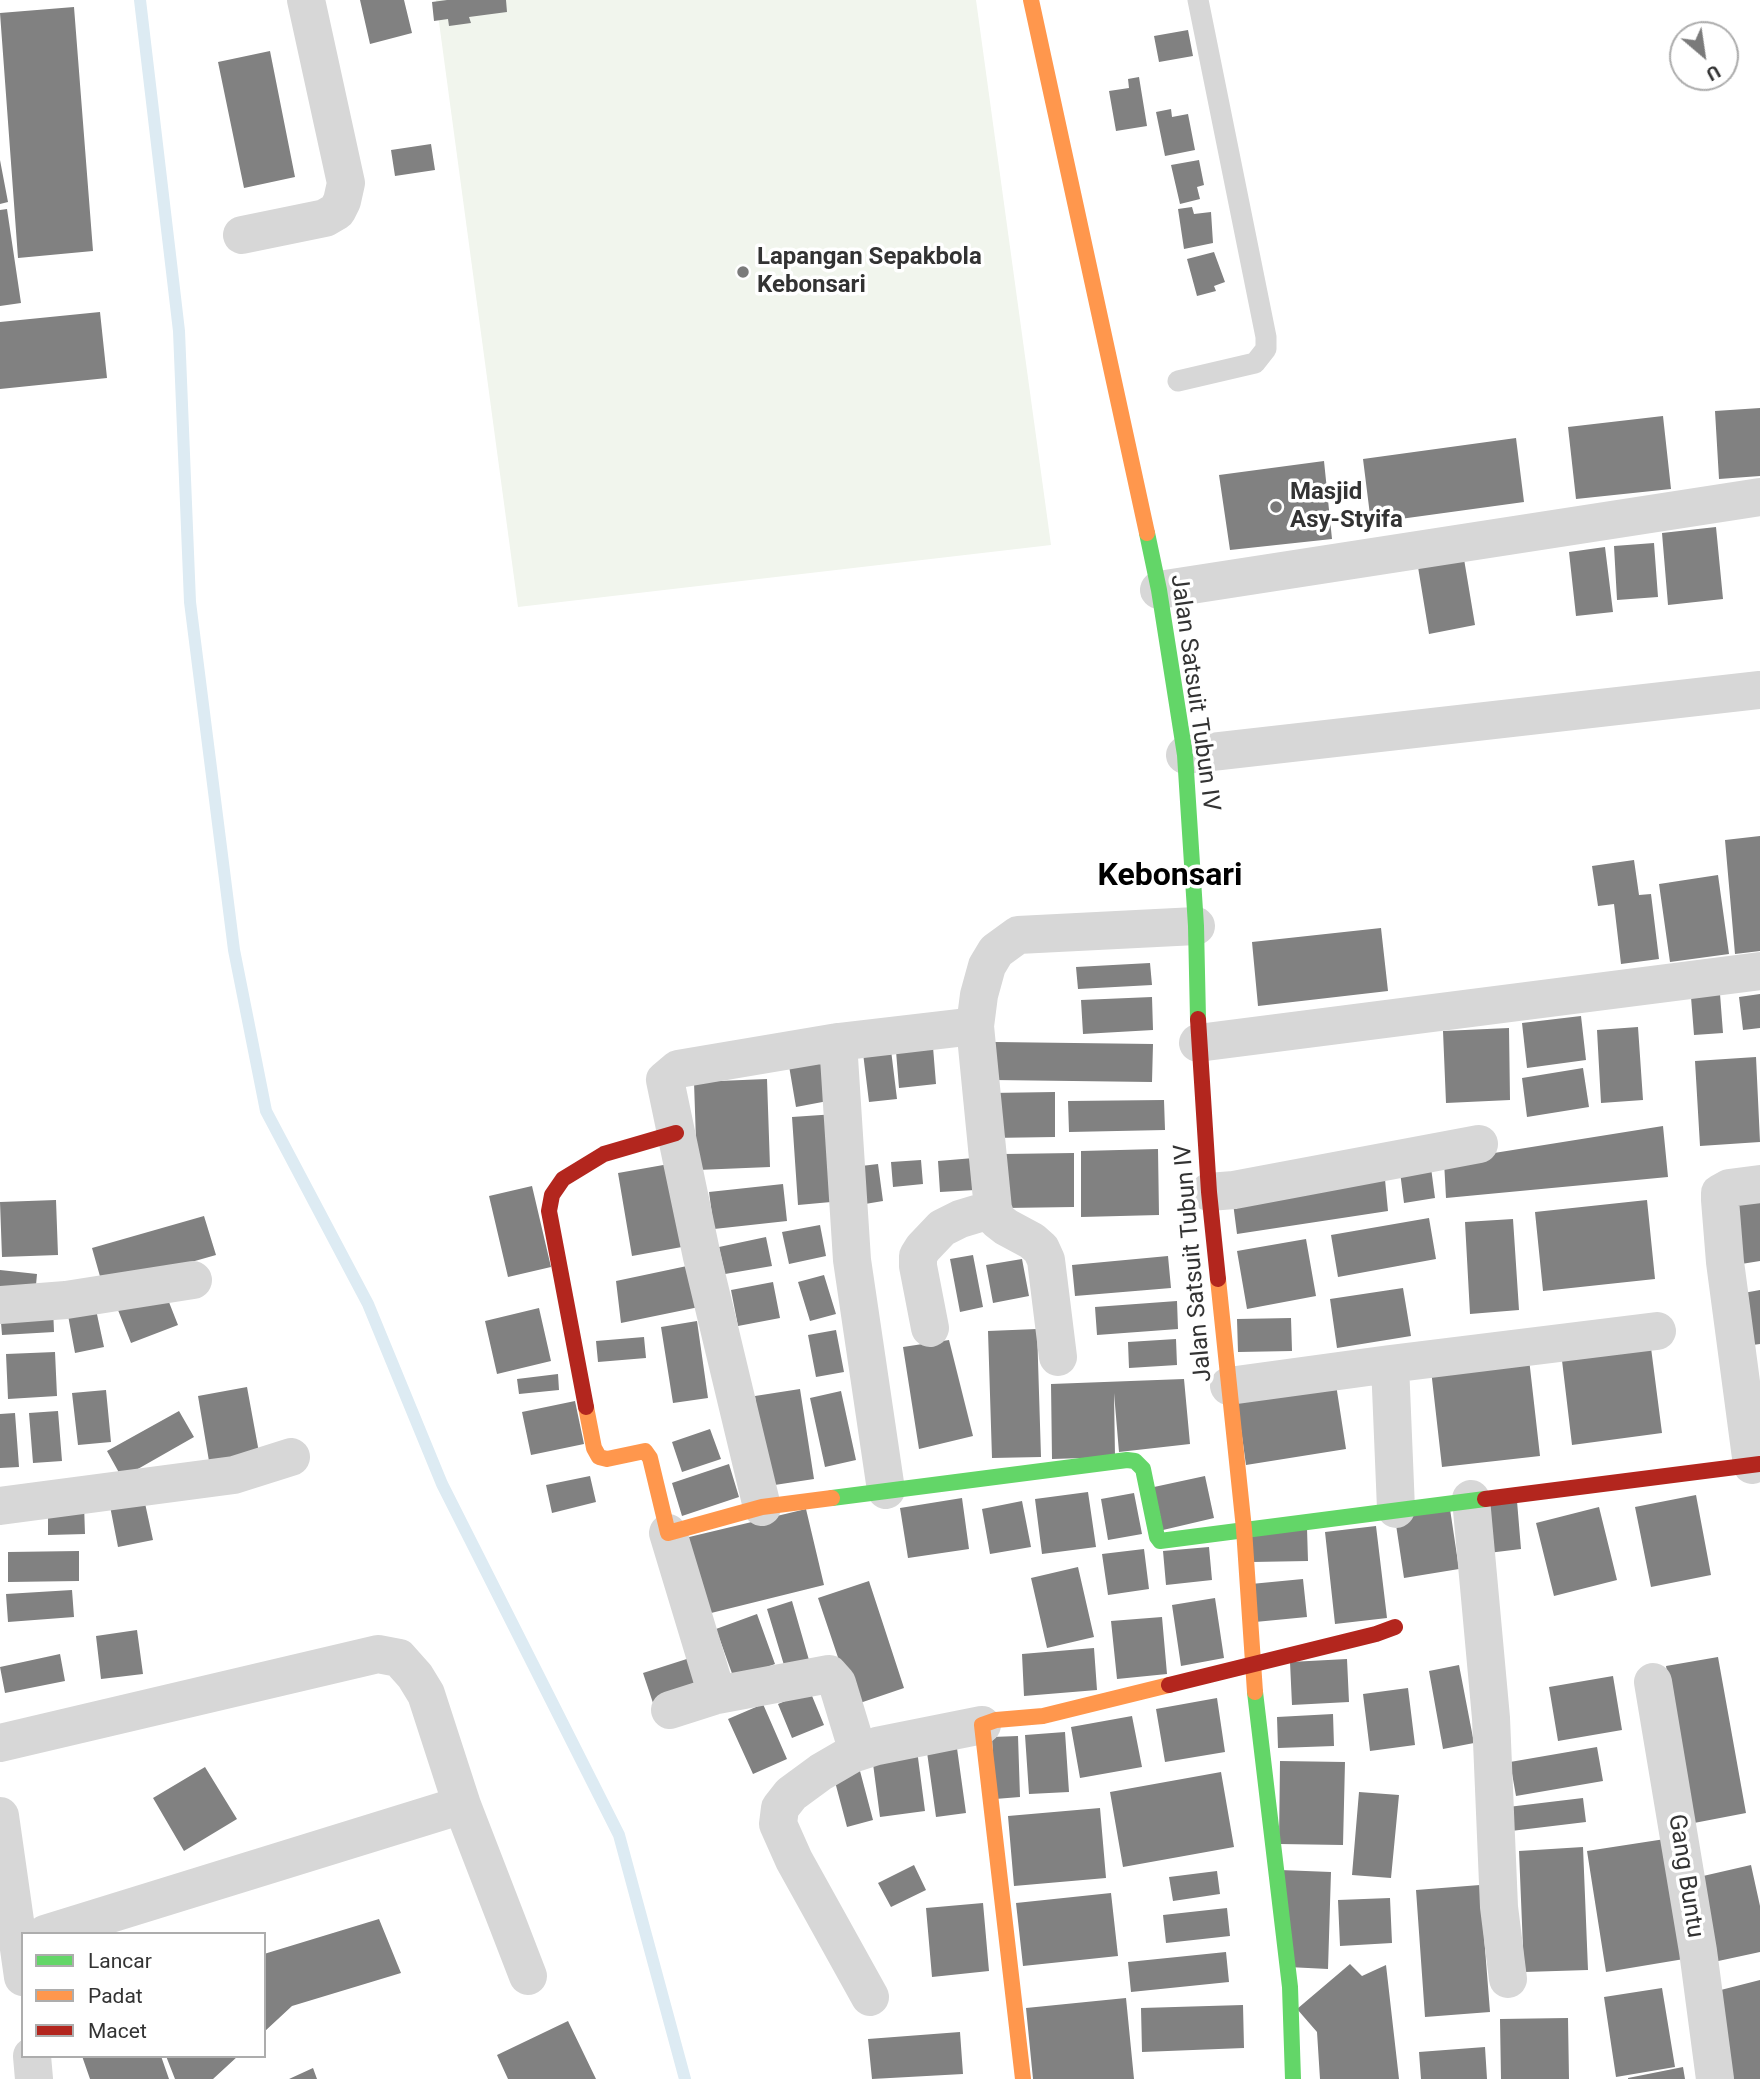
<!DOCTYPE html>
<html>
<head>
<meta charset="utf-8">
<style>
	body { margin:0 }
	#map { position:relative; width:1760px; height:2079px; overflow:hidden; background:#fff; font-family:Roboto,sans-serif }
	canvas { display:block }
	.legend { position:absolute; left:21px; top:1932px; width:245px; height:126px; box-sizing:border-box; background:#fff; border:2px solid #adadad; margin:0; padding:9px 12px; list-style:none; font-size:21px; color:#333 }
	.legend li { display:flex; align-items:center; gap:14px; height:35px }
	.legend b { width:35px; border:2px solid #adadad }
	.north { position:absolute; left:1669px; top:21px; width:70px; height:70px; box-sizing:border-box; background:#fff; border:2px solid #adadad; border-radius:50%; rotate:151deg; font-size:19px; font-weight:700; line-height:28px; text-align:center; color:#333 }
	.north::after { content:''; display:block; margin:auto; width:24px; height:32px; background:#7a7a7a; clip-path:polygon(50% 0,100% 100%,50% 72%,0 100%) }
</style>
</head>
<body>
<div id="map">
<canvas width="1760" height="2079"></canvas>
<ul class="legend">
<li><b style="height:9px;background:#63d668"></b>Lancar</li>
<li><b style="height:9px;background:#ff974d"></b>Padat</li>
<li><b style="height:9px;background:#b3261e"></b>Macet</li>
</ul>
<div class="north">U</div>
</div>
<script>
const c = document.querySelector('canvas').getContext('2d');
c.lineJoin = 'round';
function fillPath(path, color) { c.fillStyle = color; c.fill(path, 'evenodd'); }
const poly = rows => new Path2D(rows.map(r => 'M' + r).join(''));
function stroke(path, color, width, dash) { c.strokeStyle = color; c.lineWidth = width; c.lineCap = dash ? 'butt' : 'round'; c.setLineDash(dash || []); c.stroke(path); }
function label(font, color, halo, rows, align = 'center') {
  c.font = font + ' Roboto,sans-serif'; c.lineWidth = 7; c.setLineDash([]); c.textBaseline = 'middle'; c.strokeStyle = halo; c.fillStyle = color; for (const [text, x, y, turn = 0] of rows) {
    c.save(); c.translate(x, y); c.rotate((+turn || 0) * Math.PI / 180); c.textAlign = isNaN(turn) ? turn : align; if (halo) c.strokeText(text, 0, 0); c.fillText(text, 0, 0); c.restore();
  }
}
const green = poly([
	[436,0,976,0,1051,545,518,607]
]);
const stream = poly([
	[140,0,179,331,190,602,234,950,266,1111,368,1304,442,1484,619,1835,685,2079]
]);
const building = poly([
	[360,0,404,0,412,33,370,44],
	[447,0,506,0,507,12,469,17,471,23,449,26,448,19,434,21,432,2],
	[74,7,93,251,18,258,0,13],
	[1188,30,1193,56,1159,62,1154,36],
	[270,51,295,177,244,188,218,62],
	[1139,77,1147,126,1116,131,1109,91,1129,88,1128,79],
	[1171,109,1172,117,1188,114,1195,150,1165,156,1156,112],
	[431,144,435,170,395,176,391,150],
	[0,160,8,202,0,204],
	[1199,160,1204,185,1197,187,1200,199,1180,204,1171,165],
	[1192,207,1194,214,1211,212,1213,243,1184,249,1178,209],
	[7,209,21,303,0,306,0,210],
	[1214,252,1225,282,1214,286,1216,291,1197,296,1187,259],
	[100,312,107,378,0,389,0,322],
	[1760,408,1760,476,1719,479,1715,411],
	[1663,416,1671,489,1576,499,1568,427],
	[1516,438,1524,502,1371,523,1363,459],
	[1324,461,1332,539,1230,550,1219,475],
	[1716,527,1723,599,1668,605,1662,533],
	[1654,543,1658,597,1617,600,1614,546],
	[1605,547,1613,612,1576,616,1569,552],
	[1464,559,1475,625,1429,634,1418,567],
	[1760,836,1760,951,1735,954,1725,840],
	[1634,860,1639,895,1651,894,1659,959,1621,964,1614,904,1598,906,1592,866],
	[1718,875,1729,954,1670,962,1659,884],
	[1381,928,1388,991,1258,1006,1252,942],
	[1150,963,1152,985,1078,989,1076,967],
	[1720,994,1723,1033,1694,1035,1691,997],
	[1760,994,1760,1028,1743,1030,1739,997],
	[1152,997,1153,1030,1083,1034,1081,1000],
	[1581,1016,1586,1060,1527,1068,1522,1023],
	[1638,1027,1643,1100,1601,1103,1597,1030],
	[1509,1028,1510,1100,1446,1103,1443,1031],
	[995,1042,1153,1044,1152,1082,994,1080],
	[933,1047,936,1084,899,1088,896,1051],
	[891,1050,897,1099,869,1102,863,1053],
	[825,1053,833,1100,796,1107,788,1060],
	[1756,1057,1760,1142,1700,1146,1695,1061],
	[1583,1068,1589,1107,1527,1117,1522,1078],
	[767,1079,770,1167,697,1170,694,1082],
	[1055,1092,1055,1137,990,1138,990,1093],
	[1164,1100,1165,1130,1069,1132,1068,1101],
	[836,1114,842,1201,798,1205,792,1117],
	[1663,1126,1668,1177,1446,1198,1444,1161],
	[1158,1149,1159,1215,1081,1217,1081,1151],
	[1074,1153,1074,1207,1005,1208,1004,1154],
	[974,1158,975,1190,940,1192,938,1161],
	[921,1160,923,1184,893,1187,891,1162],
	[1430,1160,1435,1198,1404,1203,1399,1164],
	[669,1164,682,1247,632,1256,618,1173],
	[878,1164,883,1201,859,1205,853,1167],
	[1384,1169,1388,1211,1237,1234,1233,1203],
	[783,1184,787,1221,714,1229,709,1192],
	[532,1186,551,1267,508,1277,489,1196],
	[1760,1199,1760,1261,1735,1265,1730,1205],
	[56,1200,58,1255,2,1257,0,1202],
	[1647,1200,1655,1279,1543,1291,1535,1212],
	[204,1216,216,1255,103,1287,92,1248],
	[1429,1218,1436,1259,1338,1277,1331,1235],
	[1513,1219,1519,1310,1470,1314,1465,1222],
	[820,1225,826,1256,789,1264,782,1232],
	[766,1237,772,1266,725,1274,719,1247],
	[1306,1239,1316,1296,1247,1309,1237,1251],
	[973,1255,983,1307,960,1312,950,1259],
	[1168,1256,1171,1288,1075,1296,1072,1265],
	[1022,1259,1029,1296,993,1303,986,1265],
	[687,1266,699,1307,621,1323,616,1281],
	[0,1270,37,1274,35,1296,0,1292],
	[824,1275,836,1314,810,1321,798,1282],
	[773,1282,780,1318,738,1326,731,1290],
	[163,1287,178,1325,131,1343,116,1305],
	[1403,1288,1411,1336,1337,1348,1330,1299],
	[1760,1290,1760,1344,1745,1346,1738,1294],
	[1177,1301,1178,1329,1097,1335,1095,1307],
	[95,1305,104,1347,75,1353,67,1310],
	[53,1307,54,1332,2,1335,0,1310],
	[539,1308,551,1361,497,1374,485,1321],
	[1291,1318,1292,1351,1238,1352,1237,1319],
	[697,1321,708,1398,673,1403,661,1327],
	[1037,1329,1041,1457,992,1458,988,1331],
	[836,1330,844,1372,816,1377,808,1335],
	[644,1337,646,1358,598,1362,596,1341],
	[1176,1339,1177,1365,1129,1368,1128,1342],
	[949,1340,973,1436,919,1449,903,1347],
	[1650,1340,1662,1433,1572,1445,1561,1352],
	[1528,1350,1540,1456,1442,1467,1430,1361],
	[55,1352,57,1396,8,1399,6,1354],
	[558,1374,559,1390,519,1394,517,1379],
	[1335,1378,1346,1449,1246,1465,1236,1393],
	[1184,1379,1190,1444,1119,1452,1114,1393,1115,1457,1052,1459,1051,1384],
	[247,1387,260,1458,210,1467,198,1396],
	[800,1389,814,1479,768,1486,755,1396],
	[106,1390,111,1442,78,1445,72,1393],
	[841,1391,856,1460,825,1467,810,1398],
	[575,1401,584,1444,531,1455,522,1412],
	[58,1411,62,1461,33,1463,29,1413],
	[179,1411,194,1437,122,1478,107,1451],
	[15,1413,19,1467,0,1468,0,1414],
	[710,1429,721,1459,682,1472,672,1442],
	[729,1464,739,1497,682,1516,672,1483],
	[590,1476,596,1502,552,1513,546,1485],
	[1205,1476,1214,1518,1163,1530,1154,1487],
	[1088,1492,1096,1547,1042,1554,1035,1499],
	[1134,1493,1142,1534,1108,1540,1101,1499],
	[143,1494,153,1540,118,1547,109,1501],
	[1696,1495,1711,1575,1651,1587,1635,1507],
	[962,1498,969,1549,908,1558,900,1508],
	[1022,1501,1031,1547,990,1554,982,1509],
	[1517,1501,1521,1549,1480,1554,1475,1506],
	[48,1504,84,1504,85,1534,48,1535],
	[1599,1507,1617,1580,1554,1596,1536,1523],
	[806,1509,824,1585,703,1615,685,1538],
	[1450,1509,1459,1569,1404,1578,1395,1518],
	[1376,1526,1387,1618,1335,1624,1325,1532],
	[1307,1528,1308,1561,1252,1562,1251,1530],
	[1209,1547,1212,1580,1166,1585,1163,1551],
	[1144,1549,1149,1589,1108,1595,1102,1554],
	[79,1551,79,1581,8,1582,8,1552],
	[1078,1567,1094,1637,1047,1648,1031,1578],
	[1303,1579,1307,1617,1255,1622,1251,1584],
	[869,1581,904,1688,854,1705,818,1598],
	[72,1590,74,1617,8,1622,6,1594],
	[1215,1598,1224,1658,1181,1666,1172,1605],
	[792,1601,811,1667,787,1675,767,1609],
	[757,1614,775,1664,734,1679,716,1629],
	[1162,1617,1167,1674,1117,1679,1111,1621],
	[137,1630,143,1674,101,1679,96,1636],
	[1094,1648,1097,1690,1024,1696,1022,1654],
	[60,1654,65,1681,5,1693,0,1667],
	[693,1657,702,1686,653,1703,643,1673],
	[1718,1657,1746,1813,1694,1823,1666,1666],
	[1347,1659,1349,1702,1292,1705,1290,1662],
	[1459,1665,1474,1743,1443,1749,1429,1671],
	[1613,1676,1622,1730,1558,1741,1549,1687],
	[1408,1688,1415,1745,1370,1751,1363,1694],
	[810,1691,824,1725,792,1738,778,1704],
	[1217,1698,1225,1752,1165,1762,1156,1709],
	[763,1704,787,1759,753,1774,728,1719],
	[1333,1714,1334,1746,1278,1748,1277,1717],
	[1132,1716,1142,1767,1080,1778,1071,1727],
	[1065,1732,1069,1792,1029,1794,1025,1735],
	[1018,1736,1020,1797,995,1799,992,1737],
	[956,1741,966,1813,936,1817,926,1745],
	[1597,1747,1603,1781,1516,1796,1510,1762],
	[917,1750,925,1811,880,1817,872,1756],
	[1280,1761,1345,1762,1343,1845,1279,1844],
	[205,1767,237,1819,184,1851,153,1798],
	[860,1771,873,1820,847,1827,834,1778],
	[1221,1772,1234,1847,1123,1867,1110,1792],
	[1359,1792,1399,1795,1391,1878,1352,1875],
	[1583,1798,1586,1822,1511,1831,1508,1807],
	[1100,1808,1106,1878,1014,1886,1008,1816],
	[1665,1839,1684,1959,1606,1972,1587,1851],
	[1583,1847,1588,1970,1524,1972,1519,1851],
	[914,1865,926,1890,891,1907,878,1883],
	[1751,1865,1760,1906,1760,1952,1709,1963,1690,1879],
	[1280,1870,1331,1872,1328,1969,1288,1967],
	[1217,1871,1220,1894,1173,1901,1169,1877],
	[1480,1885,1490,2012,1425,2017,1416,1890],
	[1111,1893,1118,1956,1023,1966,1016,1903],
	[1390,1898,1392,1943,1340,1946,1338,1900],
	[983,1903,989,1971,932,1977,926,1908],
	[1227,1908,1230,1936,1166,1943,1163,1915],
	[379,1919,401,1973,292,2006,264,2032,264,1954],
	[1226,1952,1229,1982,1131,1992,1128,1962],
	[1350,1964,1362,1976,1386,1965,1399,2079,1320,2079,1317,2032,1297,2009],
	[1760,1980,1760,2079,1730,2079,1709,1993],
	[1662,1988,1675,2067,1616,2077,1604,1997],
	[1126,1998,1134,2079,1033,2079,1026,2008],
	[1243,2005,1244,2048,1142,2052,1141,2008],
	[1568,2018,1569,2079,1501,2079,1500,2019],
	[568,2021,596,2079,508,2079,497,2055],
	[960,2032,963,2074,872,2079,868,2039],
	[1485,2047,1487,2079,1421,2079,1419,2052],
	[82,2056,161,2056,169,2079,90,2079],
	[166,2056,238,2056,213,2079,175,2079],
	[1683,2067,1685,2079,1628,2079,1628,2078],
	[313,2068,317,2079,289,2079]
]);
const lane = poly([
	[1178,381,1255,363,1266,349,1266,337,1198,0]
]);
const street = poly([
	[242,235,325,218,337,211,342,201,346,183,306,0],
	[1159,590,1760,497],
	[1185,755,1760,690],
	[838,1042,852,1260,886,1490],
	[1198,1043,1760,971],
	[1209,1192,1234,1190,1479,1144],
	[0,1305,66,1300,193,1280],
	[930,1328,918,1266,918,1256,923,1248,942,1228,960,1219,993,1209],
	[1058,1357,1046,1260,1041,1249,1032,1241,1006,1227,997,1220,993,1209,975,1026,979,995,987,966,996,951,1018,935,1196,926],
	[1229,1386,1390,1364],
	[1752,1465,1725,1262,1720,1200,1720,1193,1729,1188,1760,1184],
	[1471,1499,1491,1718,1499,1907,1508,1979],
	[0,1506,234,1475,291,1457],
	[762,1507,702,1257,665,1080,678,1069,838,1042,975,1026],
	[1396,1509,1390,1364,1657,1331],
	[668,1533,717,1695,670,1710],
	[1653,1682,1698,1951,1715,2079],
	[717,1695,829,1674,837,1683,858,1752],
	[0,1743,378,1654,399,1658,415,1676,426,1694,462,1805,528,1976],
	[0,1816,23,1977],
	[45,1934,462,1805],
	[870,1997,794,1860,778,1824,780,1808,791,1794,821,1772,852,1754,877,1746,982,1725],
	[32,2056,34,2079]
]);
const fast = poly([
	[1147,533,1159,590,1185,755,1196,926,1198,1019],
	[832,1498,1127,1460,1135,1461,1143,1469,1157,1537,1160,1541,1485,1499],
	[1255,1692,1290,1987,1293,2079]
]);
const slow = poly([
	[1031,0,1147,533],
	[1218,1279,1244,1529,1255,1692],
	[586,1407,594,1448,599,1457,607,1459,645,1451,650,1458,668,1533,762,1507,832,1498],
	[1023,2079,982,1725,996,1720,1043,1716,1169,1685]
]);
const jam = poly([
	[1198,1019,1209,1192,1218,1279],
	[586,1407,549,1211,552,1195,563,1179,604,1154,676,1133],
	[1485,1499,1760,1464],
	[1169,1685,1376,1634,1395,1627]
]);
const markers = [
	[743,272,7,"#7a7a7a"],
	[1276,507,7,"#7a7a7a"]
];
const poiNames = [
	["Lapangan Sepakbola",757,258],
	["Kebonsari",757,286],
	["Masjid",1290,493],
	["Asy-Styifa",1290,521]
];
const streetNames = [
	["Jalan Satsuit Tubun IV",1194,693,82],
	["Jalan Satsuit Tubun IV",1194,1263,-95],
	["Gang Buntu",1685,1876,81]
];
const districtNames = [
	["Kebonsari",1170,877]
];
fillPath(green, '#f1f5ed');
stroke(stream, '#ddebf3', 12);
fillPath(building, '#818181');
stroke(lane, '#d7d7d7', 21);
stroke(street, '#d7d7d7', 38);
stroke(fast, '#63d668', 16);
stroke(slow, '#ff974d', 16);
stroke(jam, '#b3261e', 16);
for (const [x, y, r, color] of markers) { const dot = new Path2D(); dot.arc(x, y, r, 0, 2 * Math.PI); c.fillStyle = color; c.fill(dot); stroke(dot, '#fff', 2.5); }
label('bold 24px', '#333', '#fff', poiNames, 'left');
label('24px', '#333', '#fff', streetNames);
label('bold 32px', '#000', '#fff', districtNames);
</script>
</body>
</html>
